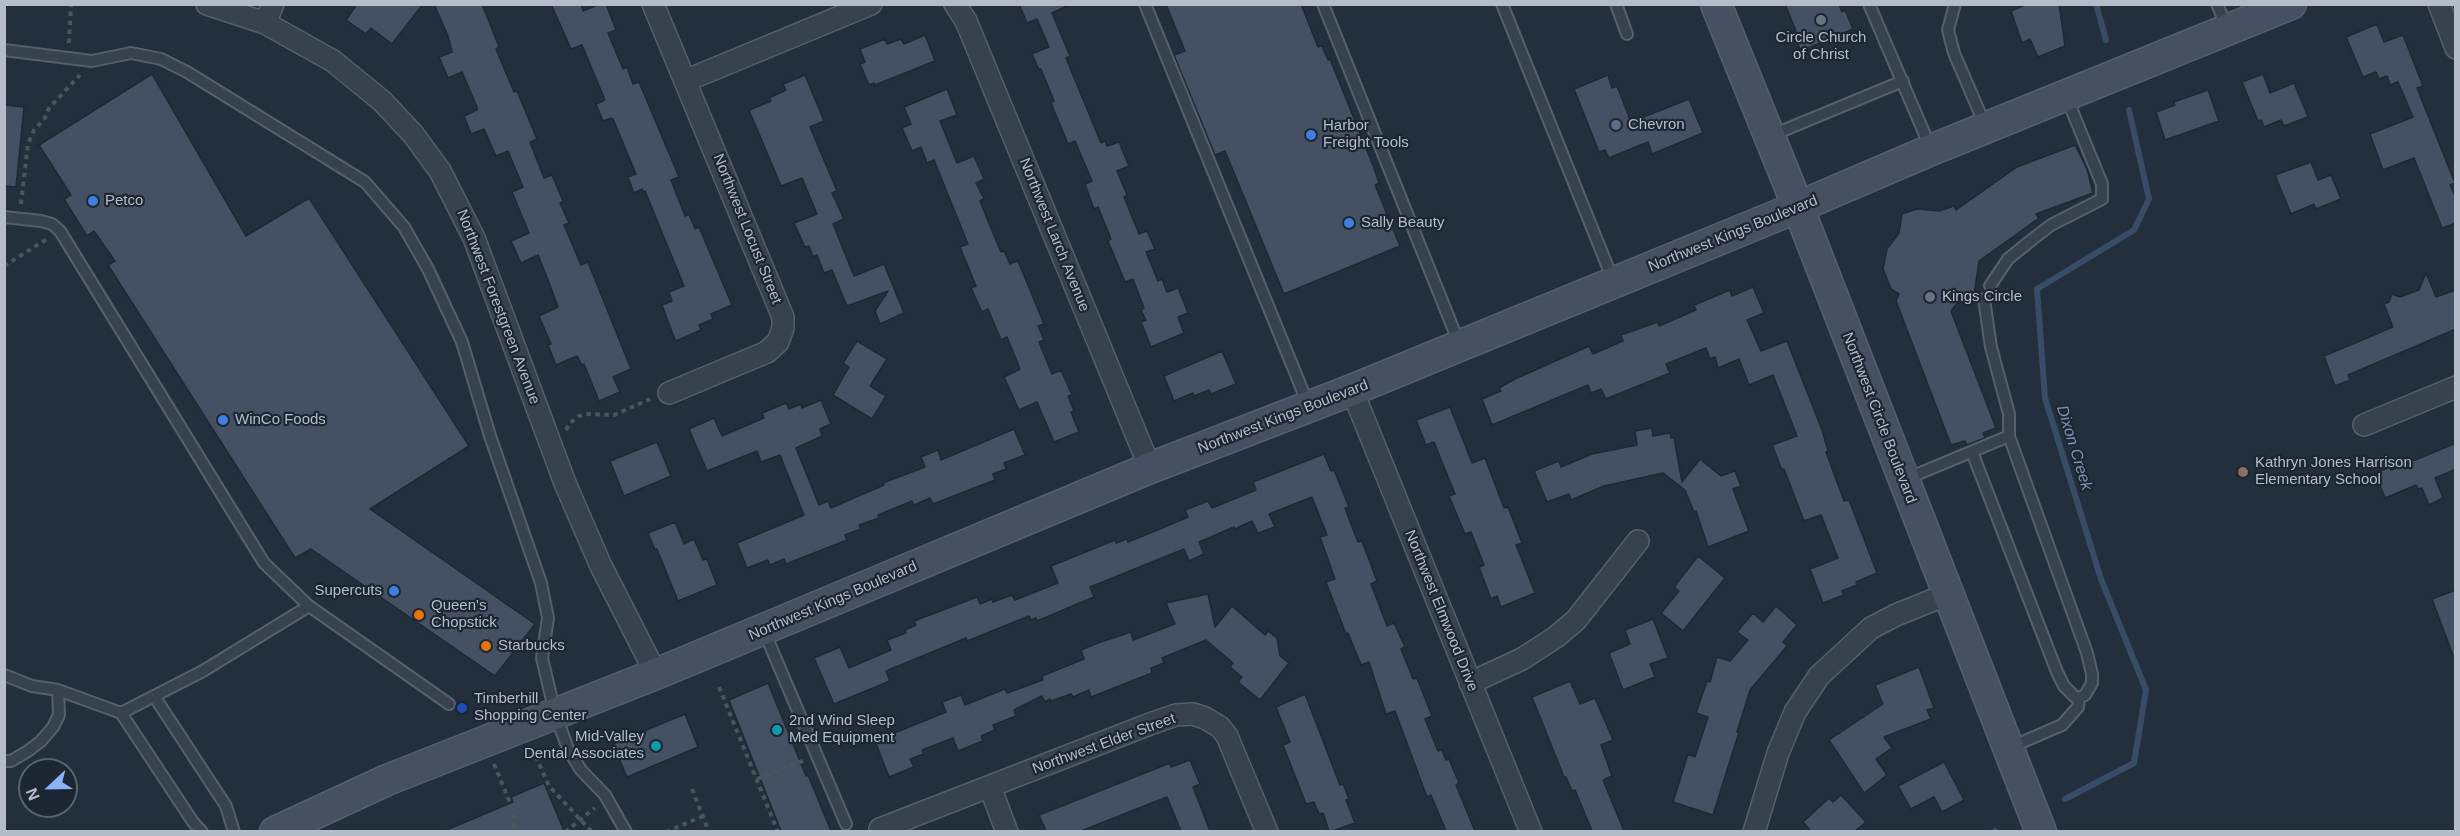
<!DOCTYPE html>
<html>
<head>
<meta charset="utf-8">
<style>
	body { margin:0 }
	#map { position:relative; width:2460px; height:836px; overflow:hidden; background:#242f3e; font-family:Helvetica,sans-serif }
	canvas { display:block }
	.frame { position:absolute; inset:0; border:6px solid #b4bcc9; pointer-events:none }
	.north { position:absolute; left:18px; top:758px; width:60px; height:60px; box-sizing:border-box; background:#1d2633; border:2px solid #59626f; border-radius:50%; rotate:248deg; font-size:16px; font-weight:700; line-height:24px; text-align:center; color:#b4bcc9 }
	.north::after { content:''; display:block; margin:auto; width:21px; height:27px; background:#8ab4f8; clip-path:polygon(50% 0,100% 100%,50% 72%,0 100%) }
</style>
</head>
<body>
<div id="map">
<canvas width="2460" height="836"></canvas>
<div class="frame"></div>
<div class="north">N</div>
</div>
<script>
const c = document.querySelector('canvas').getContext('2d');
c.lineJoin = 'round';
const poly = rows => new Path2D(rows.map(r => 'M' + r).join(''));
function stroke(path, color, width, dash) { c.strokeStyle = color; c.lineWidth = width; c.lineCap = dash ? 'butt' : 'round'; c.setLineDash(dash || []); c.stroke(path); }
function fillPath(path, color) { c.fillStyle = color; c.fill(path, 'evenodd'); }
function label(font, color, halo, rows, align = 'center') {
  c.font = font + ' Helvetica,sans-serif'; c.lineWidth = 4.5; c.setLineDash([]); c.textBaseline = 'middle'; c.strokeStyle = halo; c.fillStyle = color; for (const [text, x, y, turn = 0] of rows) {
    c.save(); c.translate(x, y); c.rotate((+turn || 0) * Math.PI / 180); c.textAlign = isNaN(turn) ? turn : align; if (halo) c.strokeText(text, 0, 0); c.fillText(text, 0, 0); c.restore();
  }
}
const stream = poly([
	[2096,4,2106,40],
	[2065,799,2134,763,2146,690,2101,579,2045,398,2037,289,2134,230,2149,199,2129,110],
	[1994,832,1995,831]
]);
const building = poly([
	[357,4,423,4,392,44,371,28,366,34,346,20,357,4],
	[434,4,482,4,499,47,496,49,514,92,517,91,537,139,530,142,544,178,552,175,563,201,560,203,569,223,564,225,581,265,588,262,631,369,613,377,620,392,599,401,584,364,582,365,577,356,556,365,548,345,551,344,539,316,558,307,550,285,538,255,521,263,511,241,529,233,512,192,523,187,508,151,496,156,484,129,471,134,464,116,477,110,477,107,462,72,448,78,439,57,452,52,448,36,434,4],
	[551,4,581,4,583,11,600,4,606,4,616,30,608,33,623,69,627,67,633,84,639,82,679,177,671,180,685,216,689,214,695,229,699,227,732,305,711,314,713,319,699,325,701,330,676,341,672,332,662,305,672,301,669,292,684,286,645,191,643,192,642,189,634,193,628,177,636,174,613,119,612,118,603,121,596,104,605,100,582,45,571,49,551,4],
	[1019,4,1071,4,1052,13,1070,56,1066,58,1101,143,1105,141,1107,146,1119,142,1129,166,1117,171,1127,195,1124,197,1139,234,1147,231,1155,249,1146,252,1158,281,1162,279,1167,292,1178,288,1188,313,1178,317,1184,333,1151,347,1141,322,1146,320,1141,310,1144,308,1133,279,1125,282,1108,241,1111,239,1098,207,1094,209,1085,184,1092,181,1075,141,1068,144,1051,103,1054,101,1041,69,1039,70,1032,54,1049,47,1037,19,1027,23,1019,4],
	[1166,4,1301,4,1318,47,1322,46,1328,60,1330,59,1374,168,1379,183,1375,185,1400,246,1284,294,1225,151,1215,155,1174,55,1185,51,1166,4],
	[1785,4,1839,4,1842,12,1845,10,1853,29,1801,51,1793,32,1796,31,1785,4],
	[2027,4,2059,4,2065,46,2038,57,2030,39,2022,43,2011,11,2027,4],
	[2377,24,2384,42,2403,35,2423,86,2417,88,2455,183,2450,185,2456,198,2456,223,2442,228,2414,158,2383,170,2370,134,2413,117,2398,82,2390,85,2387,76,2379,79,2376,72,2363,77,2346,37,2377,24],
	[925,35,935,61,875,85,874,83,869,85,860,64,865,62,860,49,885,39,887,44,901,39,904,44,925,35],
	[152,74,246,236,309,198,469,446,370,509,535,624,495,676,311,549,295,558,108,265,115,261,94,231,87,236,64,199,71,195,39,145,152,74],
	[2263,74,2270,93,2294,83,2308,117,2284,126,2281,120,2264,127,2261,120,2258,121,2242,82,2263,74],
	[805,75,824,121,810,127,837,191,832,193,844,219,833,224,854,276,884,264,904,313,880,324,875,311,888,291,847,306,832,270,824,273,817,255,813,257,809,246,805,247,794,223,817,214,802,178,781,186,749,110,771,101,769,98,786,90,783,84,805,75],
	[1608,75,1612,88,1617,86,1631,122,1689,99,1703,133,1652,154,1648,142,1609,158,1605,150,1599,152,1574,89,1608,75],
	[947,89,957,115,940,121,957,163,974,156,984,179,976,183,984,199,980,201,988,221,1001,252,1004,251,1010,264,1018,261,1044,324,1038,326,1044,340,1039,342,1052,374,1061,370,1072,395,1068,396,1074,411,1071,412,1079,432,1054,442,1037,402,1019,410,1004,377,1020,369,1007,337,1001,340,988,309,982,312,971,288,976,286,960,247,968,244,934,160,927,163,921,147,912,151,902,128,911,124,904,107,947,89],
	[2208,90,2219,121,2165,140,2156,112,2175,105,2174,102,2208,90],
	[4,105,24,107,16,187,4,186,4,105],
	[2075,145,2087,169,2093,193,2036,214,2039,218,1979,261,1974,295,1966,292,1951,311,1996,428,1983,433,1985,438,1967,445,1965,441,1951,445,1896,301,1899,294,1891,289,1883,269,1887,249,1899,233,1902,214,1917,209,1939,211,1954,206,1956,210,2017,167,2075,145],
	[2311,162,2318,180,2331,175,2341,199,2316,209,2314,204,2291,214,2275,175,2311,162],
	[2426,273,2436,297,2456,290,2456,329,2348,375,2350,380,2335,386,2324,356,2393,327,2384,304,2389,302,2392,294,2400,297,2419,290,2426,273],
	[1753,287,1764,313,1747,320,1761,351,1787,341,1822,430,1828,451,1826,452,1844,501,1849,500,1877,573,1856,582,1857,585,1842,591,1844,595,1823,603,1810,569,1838,558,1821,515,1804,521,1784,469,1782,470,1772,445,1797,436,1773,375,1749,385,1739,359,1718,368,1715,357,1710,359,1706,348,1666,364,1670,373,1606,399,1601,389,1591,393,1588,385,1492,425,1482,399,1501,391,1499,388,1515,379,1589,346,1593,354,1623,341,1621,335,1658,322,1659,326,1696,310,1694,305,1730,290,1732,296,1753,287],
	[857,341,887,359,870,386,886,396,872,419,833,395,849,367,843,363,857,341],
	[1222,351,1236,384,1211,394,1209,390,1194,396,1193,393,1174,401,1164,376,1222,351],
	[821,400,831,424,820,429,822,436,796,448,819,505,828,501,831,508,884,485,883,483,925,467,921,457,938,450,941,460,1014,429,1025,455,1004,463,1006,469,993,474,995,480,969,490,933,504,930,498,914,505,912,501,878,515,879,518,859,525,861,529,845,535,847,540,786,564,784,559,770,565,768,560,747,568,737,543,804,515,780,455,761,462,757,451,707,471,689,429,714,418,722,436,764,418,762,413,786,403,789,409,801,404,802,408,821,400],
	[1450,407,1472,463,1485,458,1504,508,1508,507,1522,543,1516,545,1535,593,1501,607,1497,596,1491,599,1479,567,1484,565,1471,532,1465,534,1449,496,1455,494,1434,442,1426,445,1416,420,1450,407],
	[1652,428,1653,436,1670,433,1671,438,1674,438,1682,482,1700,459,1721,476,1735,471,1741,486,1733,489,1749,531,1708,547,1696,511,1694,512,1685,490,1663,473,1604,486,1571,500,1569,494,1547,502,1534,471,1559,461,1561,467,1592,454,1637,445,1635,431,1652,428],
	[657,442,671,476,624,496,610,461,657,442],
	[2456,443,2456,469,2435,478,2443,498,2429,505,2422,488,2418,489,2416,485,2385,498,2375,473,2390,467,2391,470,2456,443],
	[1324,454,1331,471,1334,470,1349,507,1345,508,1352,527,1358,542,1362,541,1377,581,1371,584,1387,626,1394,623,1405,647,1401,649,1413,679,1417,678,1432,716,1425,719,1438,751,1442,750,1446,760,1449,759,1459,783,1456,785,1475,831,1446,831,1431,795,1427,797,1395,711,1386,714,1369,662,1361,665,1348,633,1346,634,1326,582,1335,579,1320,537,1327,535,1312,497,1269,514,1275,527,1258,533,1252,521,1235,529,1234,527,1199,542,1204,554,1189,561,1184,549,1090,587,1094,597,1037,621,1036,618,1031,620,1029,616,967,641,966,638,886,671,890,681,834,704,814,658,840,647,849,668,891,650,887,640,906,633,905,630,916,625,914,621,977,597,980,604,992,599,993,602,1012,595,1015,600,1058,583,1051,566,1115,540,1116,543,1127,539,1128,542,1160,529,1188,517,1185,510,1208,501,1212,508,1256,490,1253,482,1324,454],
	[675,522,684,544,694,539,703,560,707,559,717,585,678,601,657,549,655,550,648,533,675,522],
	[1698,556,1725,578,1683,631,1661,613,1679,591,1674,587,1698,556],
	[2456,590,2456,657,2454,658,2432,599,2456,590],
	[1208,594,1215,627,1232,606,1265,635,1268,631,1277,638,1280,656,1289,663,1260,700,1238,682,1242,677,1230,667,1233,663,1206,640,1162,658,1164,663,1151,668,1152,673,1091,697,1089,690,1073,697,1071,694,1051,701,1050,699,1045,702,1042,696,1014,710,1016,716,993,725,995,730,981,736,983,741,958,751,953,738,922,750,924,754,910,759,914,767,889,777,875,741,946,712,942,702,961,695,965,705,1005,689,1007,693,1043,680,1042,676,1084,659,1081,650,1098,643,1131,632,1133,640,1175,624,1166,603,1208,594],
	[1776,606,1797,625,1783,642,1787,646,1750,690,1737,732,1739,732,1713,815,1673,802,1688,754,1695,757,1708,717,1696,713,1707,681,1710,682,1717,657,1730,661,1748,640,1737,632,1753,613,1763,622,1776,606],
	[1653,619,1668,658,1650,664,1655,677,1623,690,1609,653,1630,644,1625,630,1653,619],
	[1919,667,1934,708,1927,710,1931,719,1884,737,1892,748,1876,759,1887,775,1864,793,1829,740,1883,704,1875,685,1919,667],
	[1570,681,1580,704,1595,698,1613,740,1601,745,1612,776,1603,780,1624,831,1592,831,1575,790,1572,791,1566,777,1564,777,1532,697,1570,681],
	[768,683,806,776,808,775,831,831,781,831,729,700,768,683],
	[1305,694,1340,785,1343,784,1349,799,1346,800,1355,823,1333,831,1329,831,1323,813,1319,814,1314,802,1306,804,1283,745,1290,742,1276,707,1305,694],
	[685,714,698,747,627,777,613,744,685,714],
	[1190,760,1200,784,1193,787,1210,831,1181,831,1167,797,1081,831,1046,831,1039,815,1170,763,1171,767,1190,760],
	[1944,762,1964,800,1942,812,1934,797,1911,809,1898,786,1944,762],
	[544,783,564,831,444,831,513,802,511,797,544,783],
	[1841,795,1866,822,1855,831,1811,831,1803,822,1829,798,1833,802,1841,795]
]);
const path = poly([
	[69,43,71,4],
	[21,204,28,144,34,130,45,118,49,108,80,75],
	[4,266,47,239],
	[566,430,570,423,579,416,589,414,614,415,650,399],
	[719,687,778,832],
	[532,748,549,786,592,832],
	[494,764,510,803,514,816,514,832],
	[757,779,805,760],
	[692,789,709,832],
	[565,832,595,808],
	[666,832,703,816]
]);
const service = poly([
	[1145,4,1308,404],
	[1323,4,1459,343],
	[1502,4,1613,280],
	[1616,4,1627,34],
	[1869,4,1931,149],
	[1955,4,1948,30,1954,53,1985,125],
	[2217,4,2227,27],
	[4,50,92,61,131,53,161,59,187,72,365,182,404,227,428,269,462,342,490,436,541,583,548,618,542,658,555,713,568,749,581,770,605,795,626,832],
	[1770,136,1903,81],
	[4,217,41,221,52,224,60,231,264,563,309,606,449,704],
	[1990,286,2008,259,2034,238,2051,225,2102,199,2102,184,2066,96],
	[1972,452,2057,672,2064,686,2075,697,2079,698,2085,695,2092,683,2092,674,2087,653,2009,436],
	[1906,479,2009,436,2009,414,1991,347,1984,299],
	[764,631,846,824],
	[4,675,32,686,58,690,121,713,193,822,202,832],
	[154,696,226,806,234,832],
	[121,713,203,671,309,606],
	[2011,747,2062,725,2078,707,2079,698],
	[4,761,11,761,28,751,41,741,53,727,59,715,58,690]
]);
const minor = poly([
	[207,4,265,23,333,61,382,101,413,134,440,171,474,238,565,483,600,564,656,674],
	[653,4,783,317,783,328,778,342,767,352,669,393],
	[955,4,966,21,1150,468],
	[2439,4,2456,48],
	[265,23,273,4],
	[685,81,871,4],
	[1352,390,1531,832],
	[2364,425,2456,387],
	[1470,683,1522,659,1556,637,1576,620,1638,541],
	[990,787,1007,832],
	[880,829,1150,724,1176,715,1193,714,1205,718,1220,727,1227,736,1267,832],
	[1754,832,1778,753,1795,712,1819,676,1871,628,1896,615,1948,594]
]);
const secondary = poly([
	[1716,4,1798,207,2041,832],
	[275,832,387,780,656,674,1150,468,1352,390,1798,207,1931,150,2291,4]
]);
const markers = [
	[1821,20,6,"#6b7280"],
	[1616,125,6,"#5c6f8a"],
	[1311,135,6,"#3f7fe0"],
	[93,201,6,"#3f7fe0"],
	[1349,223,6,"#3f7fe0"],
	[1930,297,6,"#6b7280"],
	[223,420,6,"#3f7fe0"],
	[2243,472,6,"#8d6e63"],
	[394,591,6,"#3f7fe0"],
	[419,615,6,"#e8710a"],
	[486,646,6,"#e8710a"],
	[462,708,6,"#1a4fb4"],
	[777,730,6,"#0f9aa8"],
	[656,746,6,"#0f9aa8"]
];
const poiNames = [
	["Circle Church",1821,38,"center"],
	["of Christ",1821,55,"center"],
	["Chevron",1628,125],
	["Harbor",1323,126],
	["Freight Tools",1323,143],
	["Petco",105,201],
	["Sally Beauty",1361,223],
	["Kings Circle",1942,297],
	["WinCo Foods",235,420],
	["Kathryn Jones Harrison",2255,463],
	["Elementary School",2255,480],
	["Supercuts",382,591,"right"],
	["Queen's",431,606],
	["Chopstick",431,623],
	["Starbucks",498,646],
	["Timberhill",474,699],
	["Shopping Center",474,716],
	["2nd Wind Sleep",789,721],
	["Med Equipment",789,738],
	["Mid-Valley",644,737,"right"],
	["Dental Associates",644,754,"right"]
];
const streetNames = [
	["Northwest Locust Street",747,229,68],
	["Northwest Kings Boulevard",1733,234,-22],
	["Northwest Larch Avenue",1054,235,68],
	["Northwest Forestgreen Avenue",498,307,69],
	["Northwest Kings Boulevard",1283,417,-21],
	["Northwest Circle Boulevard",1879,418,69],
	["Northwest Kings Boulevard",833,601,-23],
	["Northwest Elmwood Drive",1441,611,68],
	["Northwest Elder Street",1104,744,-20]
];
const waterNames = [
	["Dixon Creek",2074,448,73]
];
stroke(stream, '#394c67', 6);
fillPath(building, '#455162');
stroke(building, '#1f2835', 1.5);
stroke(service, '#565f6c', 14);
stroke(minor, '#565f6c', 24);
stroke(secondary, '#565f6c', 33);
stroke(path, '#44595c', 4, [4.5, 4.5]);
stroke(service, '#38414e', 10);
stroke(minor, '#38414e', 21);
stroke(secondary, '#465061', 30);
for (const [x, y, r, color] of markers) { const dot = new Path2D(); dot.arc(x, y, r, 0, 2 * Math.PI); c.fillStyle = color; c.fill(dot); stroke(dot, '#1d2633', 2); }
label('15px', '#b4bcc9', '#1d2633', poiNames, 'left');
label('15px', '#b4bcc9', '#1d2633', streetNames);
label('italic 16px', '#7c92b1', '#1d2633', waterNames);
</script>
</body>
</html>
